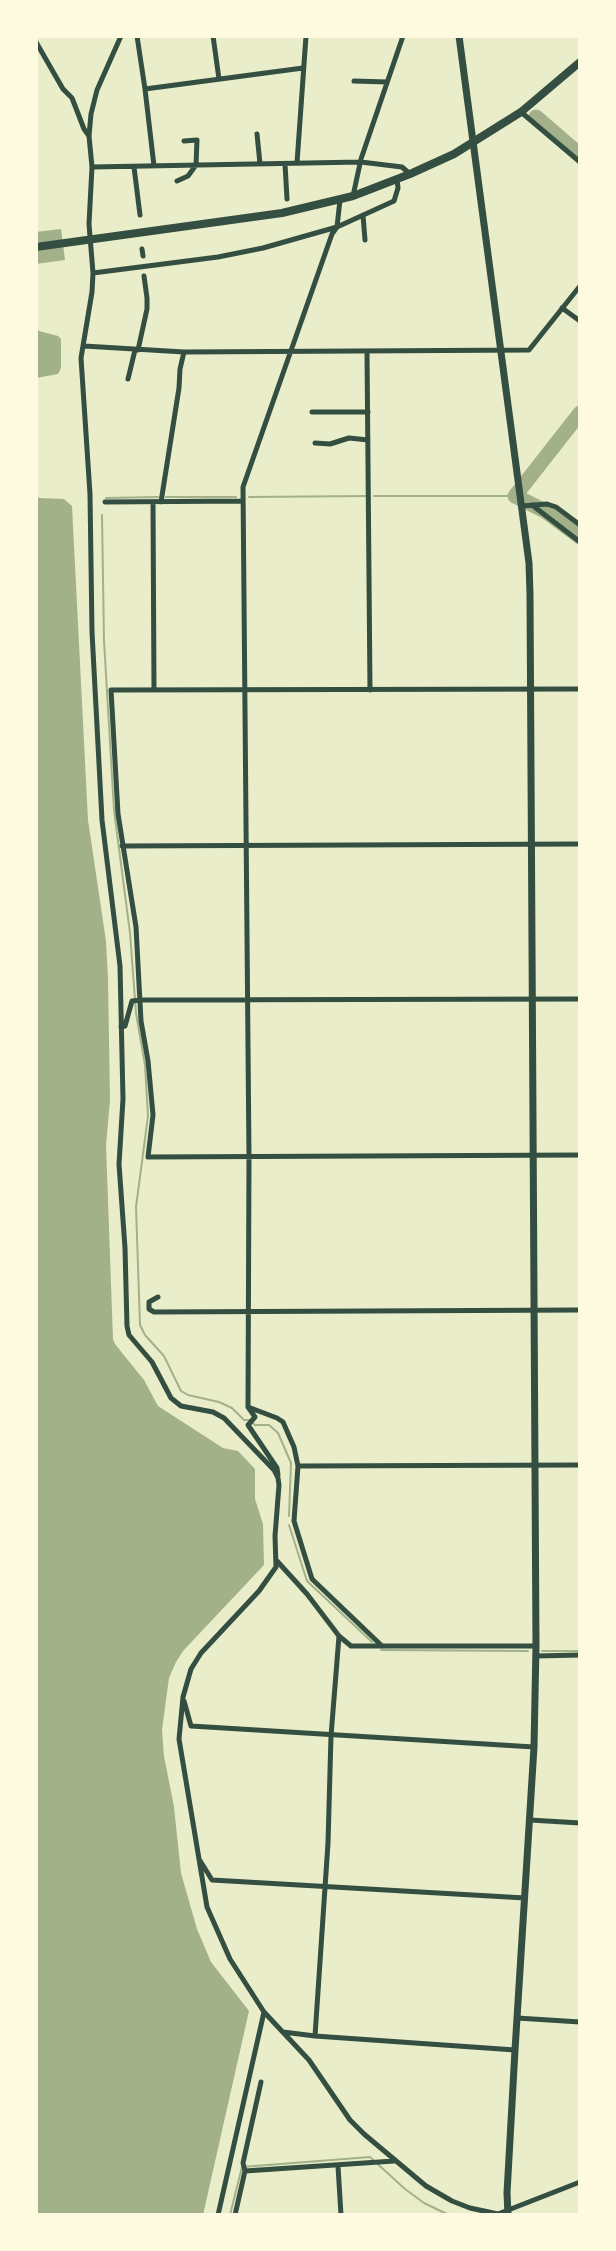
<!DOCTYPE html>
<html>
<head>
<meta charset="utf-8">
<style>
	body { margin:0 }
	#map { position:relative; width:616px; height:2251px; overflow:hidden; background:#e9edc9; font-family:Karla,sans-serif }
	canvas { display:block }
	.frame { position:absolute; inset:0; border:38px solid #fefae0; pointer-events:none }
</style>
</head>
<body>
<div id="map">
<canvas width="616" height="2251"></canvas>
<div class="frame"></div>
</div>
<script>
const c = document.querySelector('canvas').getContext('2d');
c.lineJoin = 'round';
function fillPath(path, color) { c.fillStyle = color; c.fill(path, 'evenodd'); }
const poly = rows => new Path2D(rows.map(r => 'M' + r).join(''));
function stroke(path, color, width, dash) { c.strokeStyle = color; c.lineWidth = width; c.lineCap = dash ? 'butt' : 'round'; c.setLineDash(dash || []); c.stroke(path); }
const water = poly([
	[61,229,65,260,36,264,36,232],
	[36,328,39,331,58,336,61,339,61,368,58,374,36,378],
	[36,496,40,498,64,499,72,506,88,820,106,941,108,979,110,1100,106,1145,113,1339,115,1344,144,1380,158,1406,223,1448,238,1451,255,1469,255,1499,263,1524,264,1565,183,1651,176,1662,169,1678,162,1730,164,1756,174,1807,181,1873,197,1929,211,1962,249,2011,203,2215,36,2215]
]);
const stream = poly([
	[374,496,510,496],
	[166,497,236,497],
	[249,497,367,496],
	[106,498,158,497],
	[102,515,104,641,114,810,130,933,136,1013,145,1065,148,1116,136,1207,140,1325,145,1335,164,1356,181,1391,188,1395,219,1402,232,1408,244,1420,249,1420,255,1425,269,1425,278,1433,291,1463,289,1516],
	[289,1525,307,1581,372,1642],
	[381,1650,528,1651],
	[542,1651,580,1651],
	[230,2215,242,2167,370,2157,405,2189,424,2203,449,2215]
]);
const river = poly([
	[536,117,580,155],
	[580,413,515,496,545,511,580,537]
]);
const minor = poly([
	[121,36,97,90,91,114,89,136,92,167,89,224,93,273,92,292,81,358,90,494,92,632,102,820,120,966,123,1099,119,1164,125,1248,127,1326,129,1335,152,1362,171,1398,181,1406,213,1412,224,1418,274,1470,278,1478,279,1485,275,1536,276,1567,259,1591,201,1653,191,1669,183,1697,179,1739,207,1907,230,1959,264,2012,218,2215],
	[137,36,145,89,154,166],
	[213,36,219,79],
	[36,42,63,89,72,98,84,129,89,136],
	[354,81,387,82],
	[145,89,303,68],
	[521,112,580,162],
	[257,134,260,164],
	[297,163,306,36],
	[285,164,287,199],
	[92,167,361,162,402,167,410,174],
	[134,167,140,215],
	[177,181,188,176,196,165,197,140,184,141],
	[353,196,361,159,403,36],
	[363,215,365,240],
	[142,249,143,256],
	[93,273,218,257,263,248,337,227,394,201,398,188,397,179],
	[562,308,580,321],
	[84,346,184,352,529,350,580,286],
	[138,350,147,309,147,298,144,276],
	[367,351,370,690],
	[128,379,135,350],
	[312,412,368,412],
	[315,443,330,444,349,438,368,440],
	[105,502,243,501],
	[153,502,154,689],
	[161,502,179,388,180,369,184,352],
	[532,505,580,542],
	[522,506,547,504,556,507,580,525],
	[580,689,111,690,118,814,136,927,141,1021,148,1061,153,1115,148,1157,580,1155],
	[122,846,580,844],
	[121,1027,125,1026,132,1001,140,1000,580,999],
	[158,1297,149,1302,149,1309,154,1312,580,1310],
	[248,1407,277,1418,283,1422,294,1447,298,1466,294,1521,312,1579,382,1646],
	[298,1466,580,1465],
	[278,1475,277,1468,248,1425,255,1417,248,1407,249,1157,243,487,332,234,337,227,340,200],
	[277,1561,307,1594,339,1636,351,1646,536,1646],
	[536,1656,580,1655],
	[184,1701,191,1726,534,1747],
	[530,1820,580,1823],
	[199,1859,212,1880,525,1898],
	[264,2012,309,2060,350,2120,364,2134,426,2186,452,2201,470,2208,498,2214,580,2182],
	[517,2018,580,2022],
	[283,2032,315,2036,515,2050],
	[315,2036,328,1843,331,1736,339,1636],
	[338,2166,341,2215],
	[245,2171,243,2163,261,2082],
	[235,2215,245,2171,394,2161]
]);
const tertiary = poly([
	[459,36,529,563,530,594,536,1646,534,1747,515,2050,507,2193,508,2215]
]);
const secondary = poly([
	[36,247,282,213,353,196,410,174,454,154,521,112,580,62]
]);
fillPath(water, '#a3b18a');
stroke(stream, '#a3b18a', 2);
stroke(river, '#a3b18a', 15);
stroke(minor, '#344e41', 5);
stroke(tertiary, '#344e41', 7);
stroke(secondary, '#344e41', 8);
</script>
</body>
</html>
